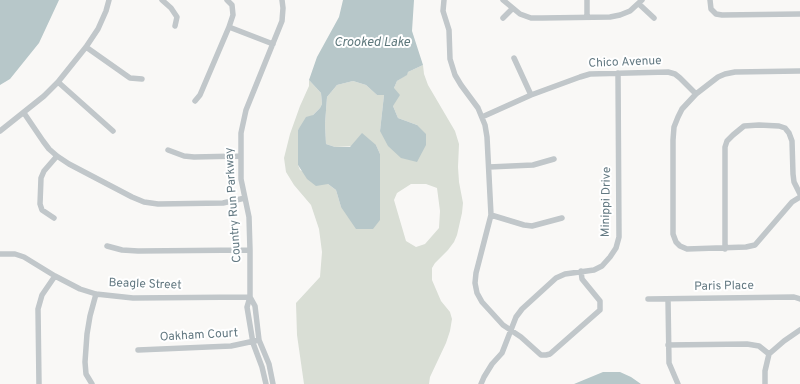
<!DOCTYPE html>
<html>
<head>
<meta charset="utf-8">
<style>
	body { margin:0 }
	canvas { display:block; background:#f9f8f6 }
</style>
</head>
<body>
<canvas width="800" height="384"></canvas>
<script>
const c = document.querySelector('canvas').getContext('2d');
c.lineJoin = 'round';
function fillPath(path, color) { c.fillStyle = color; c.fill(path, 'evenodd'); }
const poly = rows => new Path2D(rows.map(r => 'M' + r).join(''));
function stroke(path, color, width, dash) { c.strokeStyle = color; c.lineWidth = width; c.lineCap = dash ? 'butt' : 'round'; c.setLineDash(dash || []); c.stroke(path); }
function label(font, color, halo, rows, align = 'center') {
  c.font = font + ' Overpass,sans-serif'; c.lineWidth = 4; c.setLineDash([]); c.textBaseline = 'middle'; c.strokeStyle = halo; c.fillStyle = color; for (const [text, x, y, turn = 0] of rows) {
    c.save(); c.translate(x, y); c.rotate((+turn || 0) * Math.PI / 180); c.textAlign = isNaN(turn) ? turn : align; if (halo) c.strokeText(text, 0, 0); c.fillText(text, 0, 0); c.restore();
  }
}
const green = poly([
	[423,65,424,74,428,85,455,131,459,144,458,167,459,182,463,203,462,213,457,235,454,242,448,250,435,263,432,268,432,280,441,301,450,312,452,319,450,331,446,343,430,377,429,384,304,384,297,335,296,303,320,277,322,252,319,229,311,205,294,185,286,172,284,158,290,134,300,106,309,86,309,80,321,93,322,104,320,108,298,130,298,165,300,170,328,184,336,190,341,207,380,220,380,154,376,145,335,147,326,144,325,124,327,97,337,85,353,81,366,85,377,95,384,95,380,131,417,125,398,118,393,106,394,88,397,81,406,75,408,72],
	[411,184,426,184,437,188,440,211,439,228,425,244,416,247,406,241,394,200,397,193]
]);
const water = poly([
	[0,0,59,0,39,43,10,79,0,85],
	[343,0,414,0,412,31,423,65,408,72,407,75,397,81,394,88,400,95,393,106,398,118,417,125,426,134,426,145,417,162,401,158,388,146,380,131,384,95,377,95,366,85,353,81,337,85,327,97,325,124,326,144,335,147,350,147,362,133,376,145,380,154,380,220,373,229,356,229,341,207,336,190,328,184,316,186,307,179,298,165,298,130,306,117,313,115,320,108,322,104,321,93,309,80,317,57,339,17],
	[603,372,620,372,631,377,641,384,574,384]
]);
const minor = poly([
	[162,0,171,8,177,17,175,26],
	[444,0,443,11,449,30,450,59,455,75,461,85,478,108,485,125,487,137,491,215,476,273,475,283,477,293,482,302,503,325,521,337,541,355,546,355,550,354,600,310,600,301,582,279,581,271],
	[503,0,520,14,531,18,542,18,610,17,620,15,630,11,642,0],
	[587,0,587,17],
	[710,0,711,9,716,14,722,15,800,14],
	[639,4,654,18],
	[503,18,512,9],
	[229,27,273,44],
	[86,47,130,78,142,79],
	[514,58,531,95],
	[800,71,735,72,725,74,718,77,696,94,682,109,678,117,674,127,673,140,673,234,676,242,680,246,687,249,746,247,755,245,792,202,800,197],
	[58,82,113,131],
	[195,101,200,95,229,27,233,15,232,5,227,0],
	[24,113,43,141,49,149,57,156,69,164,132,197,144,202,158,204,223,203,245,198],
	[482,117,531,95,580,77,590,74,668,72,675,74,680,78,696,94],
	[0,131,44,96,58,82,86,47,98,29,106,11,109,0],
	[168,150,184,156,194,157,240,156],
	[489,167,533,165,554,159],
	[491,215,524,225,532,226,562,218],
	[54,218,42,210,40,204,41,178,44,171,57,156],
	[107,246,122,250,138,251,250,250],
	[725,249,725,147,727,141,733,135,744,126,759,125,779,126,785,128,789,133,792,141,793,174,794,182,800,194],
	[0,254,15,254,24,257,55,276,80,289,96,294,133,298,250,297],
	[250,297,255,306,259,340,269,364,273,384],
	[648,299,794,297,800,299],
	[668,299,669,363,678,384],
	[668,345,747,344,759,346,769,354],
	[138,350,231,346,259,340],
	[39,384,38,309,42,295,55,276],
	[92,384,86,374,85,362,87,334,90,316,96,294],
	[266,384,262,367,253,343,247,307,250,297,250,250,249,217,241,179,241,133,246,110,282,21,283,8,282,0],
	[481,384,484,377,492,364,502,353,516,317,522,309,556,278,565,274,594,270,602,266,610,257,616,248,619,237,618,73],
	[765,384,765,371,769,354,784,341,800,330]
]);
const streetNames = [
	["Chico Avenue",625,63,-2],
	["Minippi Drive",607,202,-89],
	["Country Run Parkway",234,205,-94],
	["Beagle Street",145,285,2],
	["Paris Place",724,287,-1],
	["Oakham Court",199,336,-3]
];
const waterNames = [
	["Crooked Lake",372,43]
];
fillPath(green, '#d9ded5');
fillPath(water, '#b7c7c9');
stroke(minor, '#c1c7ca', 5.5);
label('12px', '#637982', '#fff', streetNames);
label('italic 13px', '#5e787c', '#fff', waterNames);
</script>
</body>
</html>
